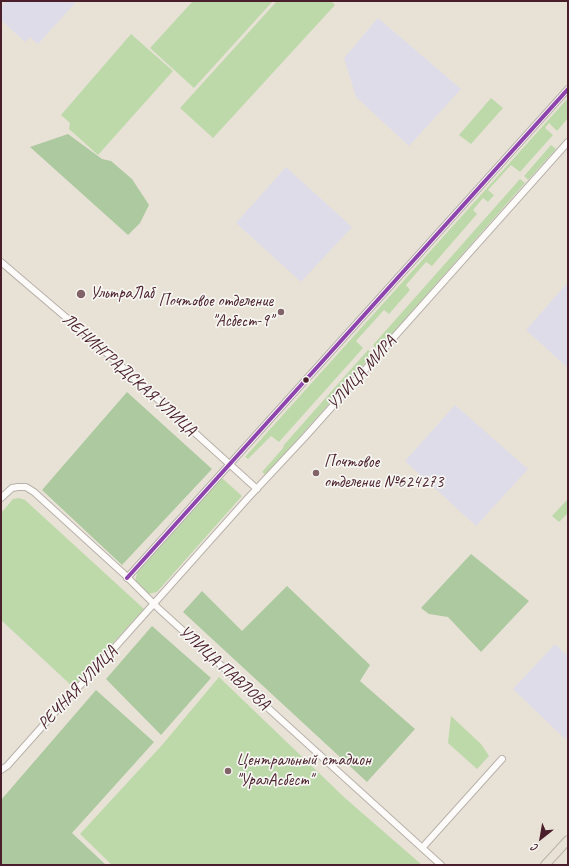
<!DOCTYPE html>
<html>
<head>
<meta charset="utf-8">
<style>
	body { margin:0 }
	#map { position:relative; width:569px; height:866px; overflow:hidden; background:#e8e2d6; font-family:Caveat,sans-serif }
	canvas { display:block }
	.frame { position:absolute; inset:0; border:2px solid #4a1f2b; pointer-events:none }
	.north { position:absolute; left:521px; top:818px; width:40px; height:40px; -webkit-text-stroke:3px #f6f6f2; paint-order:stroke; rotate:211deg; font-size:11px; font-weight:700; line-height:16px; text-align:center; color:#4a1f2b }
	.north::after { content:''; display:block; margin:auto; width:14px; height:18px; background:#4a1f2b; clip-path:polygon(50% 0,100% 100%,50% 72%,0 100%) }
</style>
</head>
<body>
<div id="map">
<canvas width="569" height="866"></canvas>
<div class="frame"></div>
<div class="north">С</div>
</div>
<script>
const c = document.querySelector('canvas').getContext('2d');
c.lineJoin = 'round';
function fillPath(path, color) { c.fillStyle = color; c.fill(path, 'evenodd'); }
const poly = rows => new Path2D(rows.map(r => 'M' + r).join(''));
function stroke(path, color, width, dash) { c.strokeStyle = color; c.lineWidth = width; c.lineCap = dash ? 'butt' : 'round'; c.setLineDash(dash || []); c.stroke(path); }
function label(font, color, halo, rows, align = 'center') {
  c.font = font + ' Caveat,sans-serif'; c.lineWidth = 3.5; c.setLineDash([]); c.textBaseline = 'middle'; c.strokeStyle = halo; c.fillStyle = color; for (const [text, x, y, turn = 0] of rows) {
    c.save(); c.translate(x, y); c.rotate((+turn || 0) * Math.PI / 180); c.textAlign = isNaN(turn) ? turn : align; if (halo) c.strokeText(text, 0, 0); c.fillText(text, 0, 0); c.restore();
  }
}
const built = poly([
	[6,1,77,1,38,44,30,37,25,42,1,20,1,7],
	[378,18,461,89,409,146,356,97,344,58],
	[286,167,352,227,301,282,236,223],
	[568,282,568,368,526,330],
	[455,405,528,469,476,526,405,461],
	[555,644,568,656,568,736,565,739,513,689]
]);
const green = poly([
	[193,1,273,1,194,88,150,48],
	[277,1,331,1,335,5,213,138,180,108],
	[131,34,173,71,98,155,69,129,70,123,61,115],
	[491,98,503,108,471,144,459,135],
	[568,98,568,118,557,131,549,123,545,128,553,135,520,172,511,165,488,190,494,195,488,202,483,198,473,210,477,214,432,266,426,262,406,285,410,290,389,314,384,310,356,341,363,348,279,442,271,436,248,459,245,457],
	[551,145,556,149,528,180,524,176],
	[520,179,525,183,378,350,373,345],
	[368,350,373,354,266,475,262,472,284,447,283,446],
	[222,478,242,496,157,592,148,594,135,582,137,573],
	[19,498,25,500,144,609,73,687,1,620,1,513,13,499],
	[567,500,568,513,559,522,552,516],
	[219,677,345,798,422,865,112,865,80,834,162,745],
	[451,716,481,744,489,756,477,769,448,743]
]);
const forest = poly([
	[68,134,102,159,111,161,132,179,149,205,140,223,128,235,30,147],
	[127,392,212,469,122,565,42,490],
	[471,554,529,601,481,652,448,617,429,614,421,608],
	[287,586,370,665,360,681,415,729,367,782,183,612,202,591,242,631],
	[152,626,211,678,161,735,106,679],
	[96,690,154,742,72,833,106,865,1,865,1,800]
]);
const minor = poly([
	[1,262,89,337,257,489],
	[1,498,12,488,18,487,26,487,34,492,124,574,159,609,441,865],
	[127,578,568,89],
	[1,770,7,766,64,702,92,673,248,498,305,437,568,142],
	[422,848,502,759]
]);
const major = poly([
	[545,865,568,840]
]);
const bus1 = poly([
	[127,578,568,89]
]);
const markers = [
	[81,294,5,"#816367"],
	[281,312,4,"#816367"],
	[306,380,3.5,"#4a1f2b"],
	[316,473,4,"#816367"],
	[228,771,4,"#816367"]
];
const poiNames = [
	["УльтраЛаб",90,294],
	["Почтовое отделение",273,302,"right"],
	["\"Асбест-9\"",273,322,"right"],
	["Почтовое",324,463],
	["отделение №624273",324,483],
	["Центральный стадион",236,761],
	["\"УралАсбест\"",236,781]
];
const streetNames = [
	["УЛИЦА МИРА",362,373,-48],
	["ЛЕНИНГРАДСКАЯ УЛИЦА",129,375,42],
	["УЛИЦА ПАВЛОВА",224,668,42],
	["РЕЧНАЯ УЛИЦА",78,688,-47]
];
fillPath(built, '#dfdce9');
fillPath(green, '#bdd9aa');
fillPath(forest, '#acc9a0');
stroke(minor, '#b9b1ab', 8);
stroke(major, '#b9b1ab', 10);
stroke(minor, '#fcfbf9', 6);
stroke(major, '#e8e1d5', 8);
stroke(bus1, '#8e44ad', 4);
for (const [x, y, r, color] of markers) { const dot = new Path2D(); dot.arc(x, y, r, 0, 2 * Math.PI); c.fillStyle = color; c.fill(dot); stroke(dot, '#f6f6f2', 1.5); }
label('17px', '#4a1f2b', '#f6f6f2', poiNames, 'left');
label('17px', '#4a1f2b', '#f6f6f2', streetNames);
</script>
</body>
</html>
